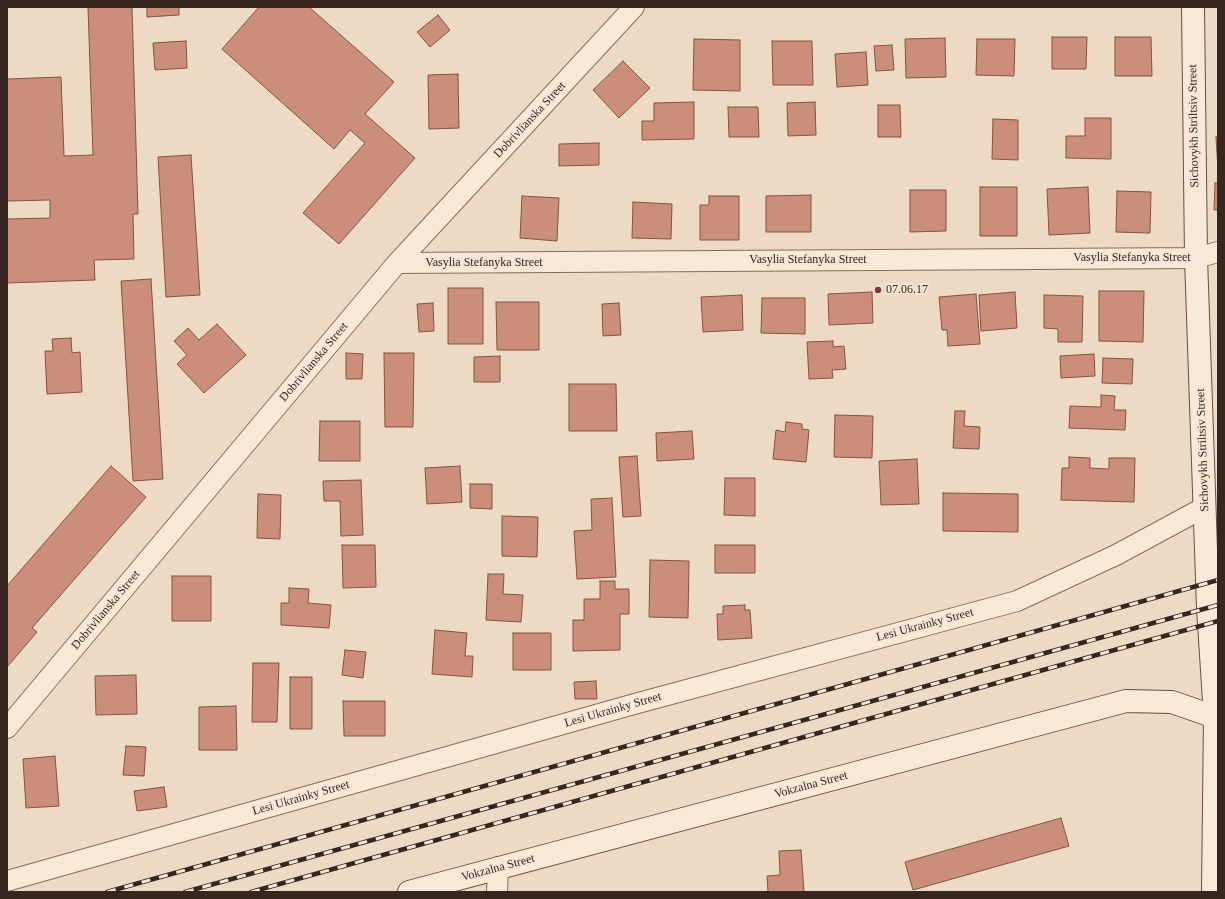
<!DOCTYPE html>
<html>
<head>
<meta charset="utf-8">
<style>
	body { margin:0 }
	#map { position:relative; width:1225px; height:899px; overflow:hidden; background:#eddac4; font-family:"Times New Roman",serif }
	canvas { display:block }
	.frame { position:absolute; inset:0; border:8px solid #37261f; pointer-events:none }
</style>
</head>
<body>
<div id="map">
<canvas width="1225" height="899"></canvas>
<div class="frame"></div>
</div>
<script>
const c = document.querySelector('canvas').getContext('2d');
c.lineJoin = 'round';
function fillPath(path, color) { c.fillStyle = color; c.fill(path, 'evenodd'); }
const poly = rows => new Path2D(rows.map(r => 'M' + r).join(''));
function stroke(path, color, width, dash) { c.strokeStyle = color; c.lineWidth = width; c.lineCap = dash ? 'butt' : 'round'; c.setLineDash(dash || []); c.stroke(path); }
function label(font, color, halo, rows, align = 'center') {
  c.font = font + ' "Times New Roman",serif'; c.lineWidth = 3.5; c.setLineDash([]); c.textBaseline = 'middle'; c.strokeStyle = halo; c.fillStyle = color; for (const [text, x, y, turn = 0] of rows) {
    c.save(); c.translate(x, y); c.rotate((+turn || 0) * Math.PI / 180); c.textAlign = isNaN(turn) ? turn : align; if (halo) c.strokeText(text, 0, 0); c.fillText(text, 0, 0); c.restore();
  }
}
const building = poly([
	[88,7,132,7,138,214,133,214,134,259,94,260,95,280,7,283,7,219,50,218,50,200,7,201,7,79,61,77,64,156,93,155,88,7],
	[147,7,179,7,179,15,147,17,147,7],
	[259,7,309,7,394,82,365,114,415,158,339,244,303,213,365,143,350,130,334,149,222,49,259,7],
	[438,15,450,30,430,47,417,32,438,15],
	[1052,37,1087,37,1086,69,1052,69,1052,37],
	[1115,37,1151,37,1152,76,1115,76,1115,37],
	[945,38,946,77,906,78,905,39,945,38],
	[694,39,740,40,740,91,693,90,694,39],
	[977,39,1015,39,1014,76,976,75,977,39],
	[186,41,187,68,155,70,153,43,186,41],
	[772,41,812,41,813,85,773,85,772,41],
	[892,45,894,70,876,71,874,46,892,45],
	[866,52,868,85,837,87,835,54,866,52],
	[623,61,650,88,619,118,593,90,623,61],
	[458,74,459,128,429,129,428,75,458,74],
	[694,102,694,139,642,140,642,121,654,121,654,103,694,102],
	[815,102,816,135,788,136,787,103,815,102],
	[878,105,900,105,901,137,878,137,878,105],
	[728,107,758,107,759,137,729,137,728,107],
	[1085,118,1111,118,1111,159,1066,158,1066,136,1085,136,1085,118],
	[993,119,1018,120,1018,160,992,159,993,119],
	[1216,137,1218,137,1218,170,1216,137],
	[599,143,599,165,559,166,559,144,599,143],
	[191,155,200,295,166,297,158,157,191,155],
	[1215,183,1218,183,1218,210,1214,210,1215,183],
	[980,187,1017,187,1017,236,980,236,980,187],
	[1088,187,1090,233,1049,235,1047,189,1088,187],
	[910,190,946,190,946,231,910,232,910,190],
	[1117,191,1151,192,1150,233,1116,232,1117,191],
	[811,195,811,232,766,232,766,196,811,195],
	[522,196,559,198,557,241,520,238,522,196],
	[709,196,739,196,739,240,700,240,700,205,709,205,709,196],
	[633,202,672,204,671,239,632,238,633,202],
	[151,279,163,479,133,481,121,281,151,279],
	[448,288,483,288,483,344,448,344,448,288],
	[1099,291,1144,291,1143,342,1099,341,1099,291],
	[872,292,873,323,829,325,828,294,872,292],
	[1015,292,1017,328,981,331,979,295,1015,292],
	[976,294,980,344,948,346,947,330,942,330,939,297,976,294],
	[742,295,743,330,703,332,701,297,742,295],
	[1044,295,1083,296,1082,342,1058,342,1058,329,1044,328,1044,295],
	[762,298,805,298,805,334,761,333,762,298],
	[496,302,539,302,539,350,497,350,496,302],
	[433,303,434,331,419,332,417,304,433,303],
	[619,303,621,335,603,336,602,304,619,303],
	[217,324,246,355,204,393,177,364,187,355,174,341,188,328,199,340,217,324],
	[71,338,72,353,80,352,82,392,47,394,45,351,53,351,52,339,71,338],
	[833,341,833,347,844,346,846,369,832,370,833,378,809,379,807,342,833,341],
	[346,353,363,354,362,379,346,379,346,353],
	[384,353,414,353,413,427,385,427,384,353],
	[1094,354,1095,376,1061,378,1060,356,1094,354],
	[500,356,500,382,474,382,474,357,500,356],
	[1103,358,1133,359,1132,384,1102,383,1103,358],
	[569,384,616,384,617,431,569,431,569,384],
	[1101,395,1115,396,1114,410,1126,410,1125,430,1069,428,1070,406,1101,407,1101,395],
	[955,411,965,411,964,426,980,427,979,449,953,448,955,411],
	[835,415,873,416,872,458,834,457,835,415],
	[320,421,360,421,360,461,319,461,320,421],
	[786,422,802,424,802,429,809,430,806,462,773,459,776,430,785,432,786,422],
	[692,431,694,459,657,461,656,433,692,431],
	[637,456,641,516,623,517,619,457,637,456],
	[1069,457,1090,458,1090,468,1109,469,1109,458,1135,458,1134,502,1061,500,1062,468,1069,468,1069,457],
	[917,459,919,504,881,505,879,461,917,459],
	[111,466,146,497,32,628,37,632,7,667,7,586,111,466],
	[460,466,462,502,427,504,425,468,460,466],
	[725,478,755,478,755,516,724,515,725,478],
	[361,480,363,535,341,536,340,501,324,501,323,481,361,480],
	[470,484,492,484,492,509,470,508,470,484],
	[943,493,1018,494,1018,532,943,531,943,493],
	[258,494,281,495,280,539,257,538,258,494],
	[612,498,616,577,577,579,574,531,592,530,591,499,612,498],
	[502,516,538,517,537,557,502,556,502,516],
	[342,545,375,545,376,587,343,588,342,545],
	[715,545,755,545,755,573,715,573,715,545],
	[650,560,689,561,688,618,649,617,650,560],
	[488,574,504,574,503,594,523,595,521,622,486,620,488,574],
	[172,576,211,576,211,621,172,621,172,576],
	[600,581,615,581,615,589,629,589,629,614,620,614,620,650,573,651,573,620,584,620,584,599,600,599,600,581],
	[289,588,309,589,308,603,331,605,329,628,281,625,281,603,289,603,289,588],
	[745,605,745,610,750,610,752,638,718,640,717,614,723,614,723,606,745,605],
	[435,630,467,633,465,656,473,656,472,677,432,674,435,630],
	[513,633,551,633,551,670,513,670,513,633],
	[345,650,366,652,363,678,342,675,345,650],
	[253,663,279,663,277,722,252,722,253,663],
	[136,675,137,714,96,715,95,676,136,675],
	[290,677,312,677,312,729,290,729,290,677],
	[596,681,597,699,575,699,574,682,596,681],
	[343,701,385,701,385,736,344,736,343,701],
	[236,706,237,750,199,750,199,707,236,706],
	[126,746,146,747,144,776,123,775,126,746],
	[55,756,59,806,26,808,23,759,55,756],
	[164,787,167,807,137,811,134,791,164,787],
	[1061,818,1069,846,913,890,905,862,1061,818],
	[801,850,804,892,768,892,767,876,780,875,779,851,801,850]
]);
const street = poly([
	[397,263,1196,258,1218,252],
	[7,728,397,263,634,7],
	[7,881,638,703,1017,601,1116,555,1205,507],
	[497,892,498,867]
]);
const secondary = poly([
	[1193,7,1196,258,1208,608,1215,717,1213,892],
	[409,892,1126,701,1172,702,1215,717]
]);
const rail = poly([
	[107,892,1218,580],
	[185,892,1218,605],
	[251,892,1218,621]
]);
const markers = [
	[878,290,4,"#942d3f"]
];
const streetNames = [
	["Dobrivlianska Street",530,120,-47],
	["Sichovykh Striltsiv Street",1194,126,-91],
	["Vasylia Stefanyka Street",1132,258],
	["Vasylia Stefanyka Street",808,260],
	["Vasylia Stefanyka Street",484,263],
	["Dobrivlianska Street",314,362,-50],
	["Sichovykh Striltsiv Street",1203,450,-92],
	["Dobrivlianska Street",106,610,-50],
	["Lesi Ukrainky Street",925,625,-15],
	["Lesi Ukrainky Street",613,710,-16],
	["Vokzalna Street",811,785,-15],
	["Lesi Ukrainky Street",301,798,-16],
	["Vokzalna Street",498,868,-15]
];
const poiNames = [
	["07.06.17",886,290]
];
fillPath(building, '#ca8e7b');
stroke(building, '#855142', 1);
stroke(street, '#876b5b', 22);
stroke(secondary, '#694c3e', 24);
stroke(street, '#f8e8d7', 20);
stroke(secondary, '#f8e8d7', 22);
stroke(rail, '#37261f', 4.5);
stroke(rail, '#f4e5d4', 3, [9]);
for (const [x, y, r, color] of markers) { const dot = new Path2D(); dot.arc(x, y, r, 0, 2 * Math.PI); c.fillStyle = color; c.fill(dot); stroke(dot, '#f4e5d4', 1.5); }
label('12px', '#37261f', '#f4e5d4', streetNames);
label('12px', '#37261f', '#f4e5d4', poiNames, 'left');
</script>
</body>
</html>
